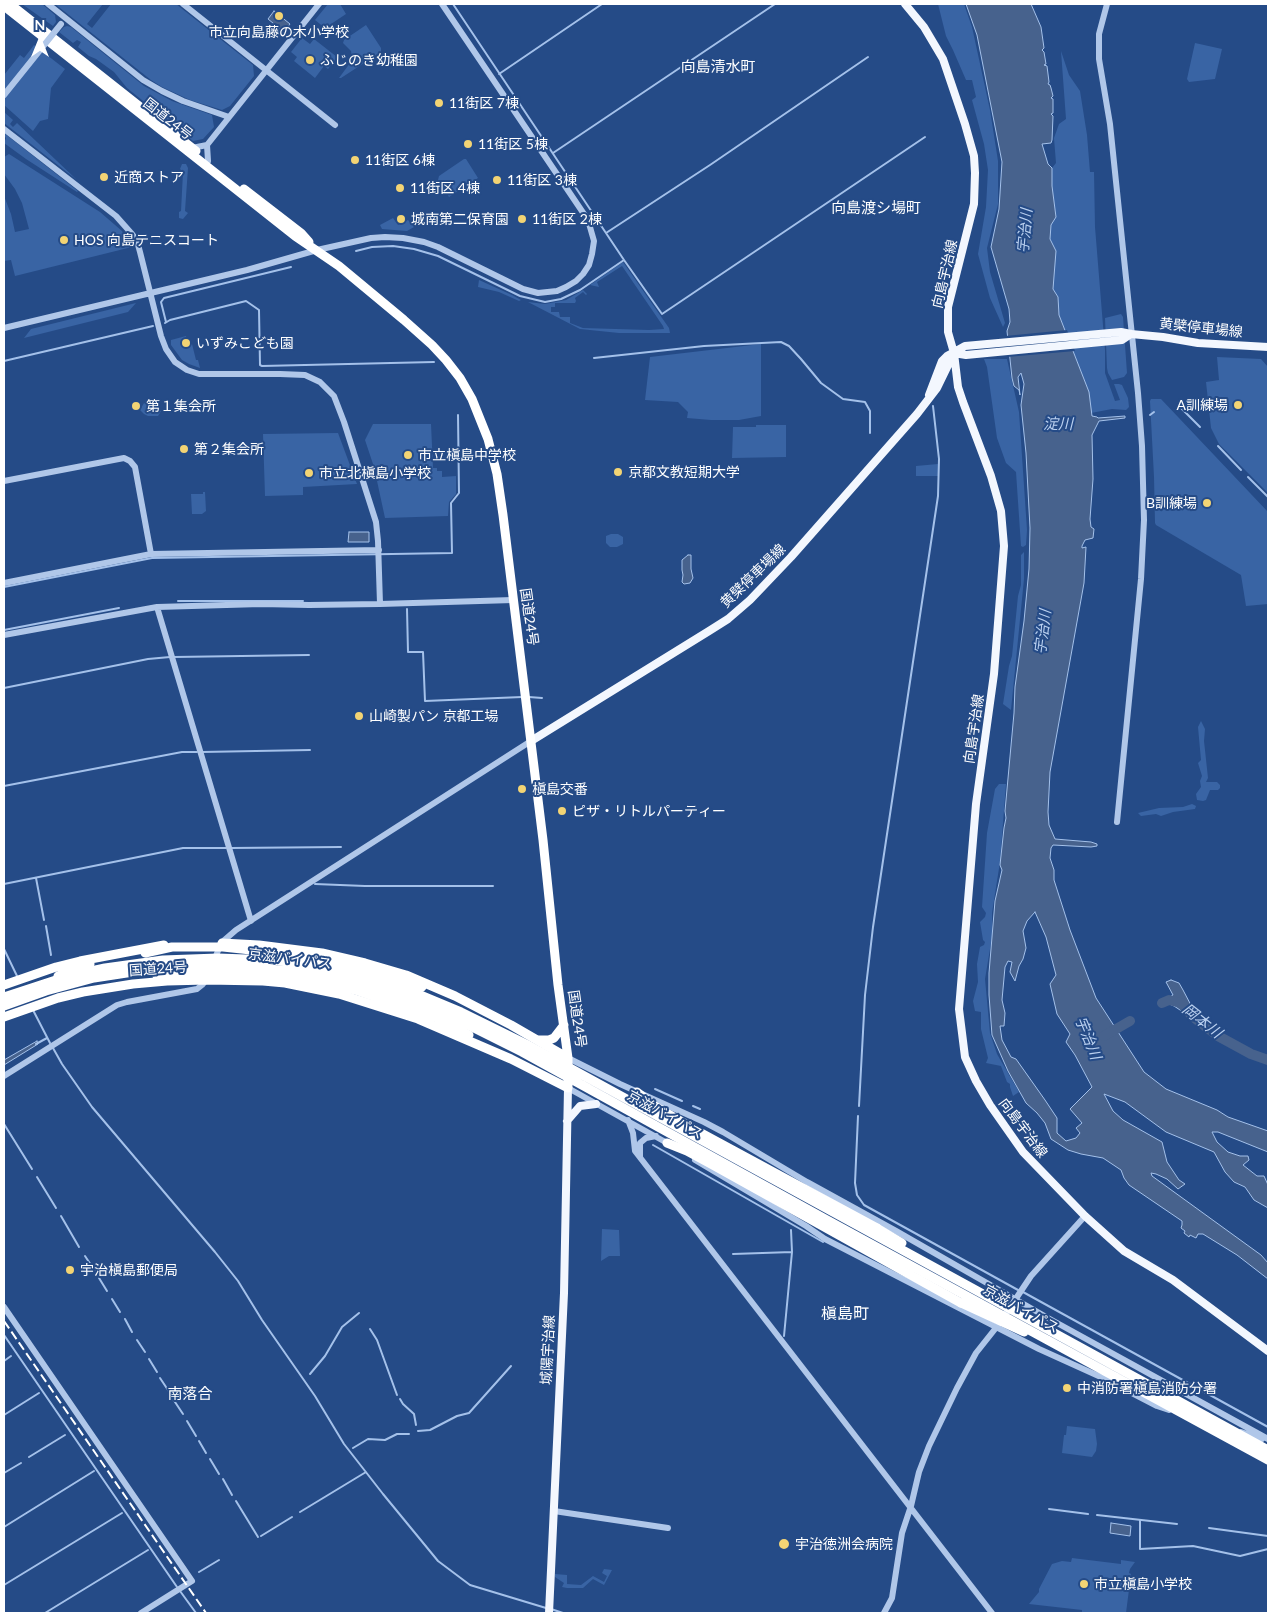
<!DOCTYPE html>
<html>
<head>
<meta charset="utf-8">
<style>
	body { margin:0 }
	#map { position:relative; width:1272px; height:1617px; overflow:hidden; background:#254b87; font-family:Lato,sans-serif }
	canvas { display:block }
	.frame { position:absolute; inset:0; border:5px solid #fff; pointer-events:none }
	.north { position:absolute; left:15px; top:15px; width:50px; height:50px; -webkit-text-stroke:4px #254b87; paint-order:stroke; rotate:0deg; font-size:14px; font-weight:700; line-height:20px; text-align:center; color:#fff }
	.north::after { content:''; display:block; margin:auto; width:18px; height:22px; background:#fff; clip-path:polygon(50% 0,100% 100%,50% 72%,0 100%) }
</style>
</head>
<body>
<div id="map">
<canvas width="1272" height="1617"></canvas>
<div class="frame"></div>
<div class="north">N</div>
</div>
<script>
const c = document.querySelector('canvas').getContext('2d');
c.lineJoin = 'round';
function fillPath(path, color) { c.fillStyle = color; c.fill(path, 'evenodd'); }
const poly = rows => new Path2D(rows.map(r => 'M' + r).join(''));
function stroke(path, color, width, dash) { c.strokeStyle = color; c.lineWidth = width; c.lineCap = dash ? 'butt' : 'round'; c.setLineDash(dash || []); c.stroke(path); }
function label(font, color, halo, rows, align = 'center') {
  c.font = font + ' Lato,"Noto Sans JP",sans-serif'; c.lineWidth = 4; c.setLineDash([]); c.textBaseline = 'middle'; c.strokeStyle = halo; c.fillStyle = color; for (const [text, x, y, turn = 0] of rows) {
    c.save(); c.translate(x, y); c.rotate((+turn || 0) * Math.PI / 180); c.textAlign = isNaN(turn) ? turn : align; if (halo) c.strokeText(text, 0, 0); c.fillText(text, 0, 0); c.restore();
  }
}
const green = poly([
	[22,4,42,4,55,15,56,22,53,26],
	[55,4,103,4,87,24,92,28,111,4,176,4,253,65,254,76,230,106,222,110,190,100,162,87,151,80],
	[328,4,340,4,346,14,325,28,315,20],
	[938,4,964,4,972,27,990,110,998,161,998,204,987,248,990,272,1005,323,1003,327,990,298,978,254,986,207,988,170,984,144,972,100,976,97,972,80,966,80,953,50,946,36],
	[366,25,381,48,381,52,341,78,339,78,350,63,352,58,351,51,343,43,344,40],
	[67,26,71,27,144,86,172,101,212,115,214,127,203,139,193,141,127,88,114,72,96,59,89,56,78,47,81,42,77,40,73,43,59,32,64,27],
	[302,38,310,44,314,39,337,57,328,69,324,66,315,78,294,61,297,57,291,52],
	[1195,43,1222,49,1215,79,1189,82,1187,79],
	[34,45,65,69,51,88,48,119,40,121,33,131,4,105,4,75,20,55,24,58],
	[1061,51,1069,75,1080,91,1087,135,1090,172,1094,172,1095,227,1105,350,1105,373,1115,401,1120,400,1114,384,1119,384,1122,385,1128,398,1129,407,1126,410,1112,409,1091,413,1089,392,1059,315,1058,297,1053,289,1050,239,1051,225,1056,217,1052,186,1052,168,1056,163,1054,138,1059,124,1066,119],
	[4,112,13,120,10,124,13,127,17,123,77,180,4,123],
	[4,133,78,191,77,192,26,159,4,143,6,138,4,136],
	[9,154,100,212,122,231,132,247,15,276,11,260,4,261,4,196,11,214,15,232,29,229,22,203,15,189,4,174,4,157],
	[464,159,466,159,478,178,449,197,438,180,439,176],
	[182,164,186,164,188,168,185,211,188,213,183,219,179,218,179,212,181,211,183,172,180,169],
	[393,218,398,225,408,220,414,227,407,231,382,229,380,225],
	[623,262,669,328,670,333,619,333,580,329,528,302,545,304,566,300,583,290,587,294,586,295,583,292,575,298,576,301,575,303,555,303,555,307,551,307,551,312,559,312,560,317,570,317,570,323,583,328,649,330,664,329,663,326,622,266,597,282,599,287,590,285],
	[479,280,512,295,521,300,519,301,499,292,478,287],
	[136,303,128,312,24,338,31,329],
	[1121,314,1123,317,1127,373,1124,377,1112,380,1108,373,1107,368,1105,318],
	[186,336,188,345,192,344,196,360,198,360,200,368,189,364,182,360,171,345,171,340],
	[761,344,761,416,739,420,711,420,687,418,688,412,678,402,645,400,650,357],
	[1217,357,1261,359,1268,367,1268,493,1219,444,1211,428,1206,382,1219,380],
	[984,359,1007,359,1019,412,1027,530,1026,545,1023,547,1021,546,1016,472,1006,463,997,438,987,367],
	[1151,399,1161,399,1268,512,1268,604,1246,606,1241,575,1156,525,1155,523,1154,477,1150,401],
	[144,403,161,411,158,416,148,416,144,414,140,410],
	[373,424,431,424,433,468,437,468,437,471,442,471,442,477,456,476,456,494,449,502,448,516,385,518,374,467,365,440],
	[756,425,786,425,786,457,732,458,733,427,756,427],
	[338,433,357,484,303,487,303,495,265,496,263,434],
	[938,464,939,476,916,476,916,466],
	[203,492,205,492,206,511,202,514,192,514,191,494,203,494],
	[611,534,618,534,623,537,623,544,617,547,610,547,606,543,606,536],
	[1024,552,1024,579,1011,710,1003,704,1009,666,1012,656,1018,596,1021,585,1021,555],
	[1201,721,1205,729,1204,741,1208,778,1206,782,1217,782,1220,785,1220,788,1218,790,1210,790,1206,800,1203,801,1197,800,1196,794,1201,787,1200,781,1202,776,1198,763,1201,760,1198,727],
	[999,784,1006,784,1000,862,992,913,992,937,985,979,990,1033,997,1054,1019,1092,1013,1096,1010,1087,1010,1084,1007,1082,1001,1066,986,1063,988,1058,981,1029,981,1012,975,1011,973,1001,978,982,977,964,980,947,984,945,985,942,983,940,980,922,985,917,986,913,982,907,987,833,995,789],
	[1192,804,1196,806,1195,809,1173,812,1161,816,1156,814,1141,816,1138,813,1159,808,1183,807],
	[602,1229,619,1230,620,1256,609,1256,601,1261],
	[1067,1426,1095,1429,1097,1444,1096,1451,1092,1457,1062,1453,1064,1435,1066,1435],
	[1072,1558,1121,1564,1121,1560,1135,1562,1130,1569,1129,1573,1131,1574,1126,1613,1082,1613,1082,1610,1029,1604,1039,1592,1039,1589,1052,1564,1062,1561,1071,1562],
	[604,1569,612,1570,604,1585,593,1579,583,1588,567,1588,562,1587,564,1583,555,1577,555,1574,567,1575,567,1584,581,1585,593,1576,604,1582,607,1576,602,1573]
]);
const water = poly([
	[966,4,1031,4,1041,27,1044,48,1042,50,1044,52,1046,64,1044,65,1047,66,1049,82,1048,84,1050,85,1051,88,1053,96,1051,98,1053,99,1053,113,1051,114,1053,116,1052,140,1051,143,1042,144,1048,164,1052,168,1052,186,1056,217,1051,225,1050,239,1056,251,1053,289,1058,297,1059,315,1089,392,1092,416,1097,417,1098,418,1125,416,1125,418,1099,421,1092,435,1093,479,1090,519,1091,527,1094,529,1093,538,1085,540,1082,546,1082,548,1086,547,1084,583,1050,772,1048,812,1049,825,1055,839,1091,842,1097,844,1097,846,1091,847,1053,845,1051,848,1050,858,1054,870,1054,880,1070,930,1096,998,1144,1072,1166,1089,1217,1110,1228,1117,1268,1131,1268,1152,1218,1132,1212,1132,1217,1142,1228,1152,1240,1156,1248,1156,1249,1160,1243,1165,1257,1176,1264,1176,1268,1185,1268,1208,1254,1200,1245,1187,1234,1182,1225,1172,1214,1152,1166,1132,1125,1102,1104,1094,1113,1111,1123,1120,1162,1142,1167,1162,1179,1180,1185,1184,1178,1189,1167,1179,1156,1174,1151,1173,1152,1176,1261,1255,1268,1263,1268,1279,1237,1255,1203,1234,1198,1234,1196,1238,1190,1235,1189,1237,1184,1233,1185,1231,1181,1228,1182,1225,1182,1221,1129,1185,1124,1178,1121,1170,1103,1158,1081,1154,1068,1150,1051,1139,1045,1123,1037,1113,1026,1103,1008,1071,992,1035,989,995,989,973,995,901,1002,870,1000,865,1004,828,1006,818,1005,811,1014,713,1015,687,1024,621,1029,569,1030,528,1026,453,1021,405,1024,384,1021,373,1018,377,1020,395,1019,390,1014,386,1012,378,1007,331,1010,322,1009,309,991,247,999,209,1002,162,977,35,966,4],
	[1035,912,1046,937,1056,975,1050,984,1057,1014,1070,1034,1066,1042,1075,1055,1092,1087,1070,1109,1082,1123,1076,1128,1080,1133,1076,1138,1066,1141,1057,1133,1057,1118,1045,1100,1016,1059,1011,1057,1002,1040,1000,1026,1004,1026,1005,1013,1002,1000,1005,967,1008,961,1012,962,1010,972,1015,981,1019,966,1023,959,1026,948,1023,931,1027,921,1035,912],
	[274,11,290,24,284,32,268,19,274,11],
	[349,532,369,532,369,542,348,542,349,532],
	[688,555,691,555,691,569,693,578,690,583,684,584,682,582,683,575,682,570,682,560,688,555],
	[1171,980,1179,983,1183,990,1193,1009,1194,1016,1192,1018,1174,1006,1167,1003,1163,1005,1161,1002,1173,995,1166,982,1171,980],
	[37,1041,38,1044,4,1065,4,1060,37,1041],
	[1111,1523,1131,1526,1130,1536,1110,1533,1111,1523]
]);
const pier = poly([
	[1067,330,1075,351,1007,357,1005,336]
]);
const stream = poly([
	[499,74,602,4],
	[553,153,775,4],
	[606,233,710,165,868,57],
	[356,251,372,247,393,246,414,249,438,256,520,296,545,302,561,299,580,290,624,260,453,4],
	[624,260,662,314,925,137],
	[166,322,161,302,164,298,291,267],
	[165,323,170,320,246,301,259,310,260,365,262,366,434,362],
	[594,358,704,346,781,342,789,346,801,359,821,383,843,399,865,402,870,411,870,433],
	[4,361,153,326],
	[1181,408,1200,427],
	[1150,415,1154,412],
	[1218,446,1241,470],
	[1248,477,1268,497],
	[4,587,152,558,452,553,451,503,459,493,458,415],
	[178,601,303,601],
	[407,609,408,652,423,652,425,701,522,697],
	[4,630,119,608],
	[174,657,309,655],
	[4,688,148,659,170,657],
	[529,697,542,698],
	[202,752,310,750],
	[4,786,182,752,197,752],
	[231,848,341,847],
	[36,878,44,920],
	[4,884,183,848,226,848],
	[315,884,365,886,493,886],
	[46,926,51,955],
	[4,949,17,976],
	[33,1010,50,1043],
	[36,1044,47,1038],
	[53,1048,62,1064,92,1107,215,1252,238,1281,262,1320,315,1396,344,1444,383,1494,438,1561,470,1585,546,1608],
	[655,1089,682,1101],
	[693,1106,700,1109],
	[859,1106,865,995,873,927,938,496,939,459,933,406],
	[858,1116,855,1183,857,1195,864,1205,1018,1290],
	[4,1124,32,1169],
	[653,1145,823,1242],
	[37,1177,56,1208],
	[61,1216,79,1247],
	[733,1254,792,1252],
	[85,1256,95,1271],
	[99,1278,107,1291],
	[1023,1292,1268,1427],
	[112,1299,120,1312],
	[125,1319,132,1332],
	[370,1329,377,1340,397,1395],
	[4,1335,177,1587],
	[784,1336,792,1252,791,1230],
	[137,1340,145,1352],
	[149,1359,157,1372],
	[4,1361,11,1356],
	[310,1374,325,1356,342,1327,359,1313],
	[160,1378,170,1393],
	[173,1399,183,1414],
	[400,1399,403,1404,414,1414,416,1425],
	[4,1415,39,1393],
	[187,1421,196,1436],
	[418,1431,430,1430,457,1416,469,1413,511,1366],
	[199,1441,206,1453],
	[353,1448,368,1439,385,1440,397,1434,409,1434],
	[29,1457,65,1435],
	[210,1459,219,1474],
	[4,1473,21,1463],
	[223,1479,232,1495],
	[236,1501,258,1537],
	[1049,1509,1088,1514],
	[300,1512,366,1472],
	[1097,1515,1177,1524],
	[1140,1520,1140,1549,1193,1546,1240,1556,1268,1549],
	[4,1527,94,1471],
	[1209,1528,1268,1536],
	[261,1536,292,1517],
	[199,1572,219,1560],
	[4,1585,122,1513],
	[180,1591,196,1613],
	[551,1609,563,1613],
	[45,1613,148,1550]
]);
const river = poly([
	[1162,1003,1169,1000,1181,1003,1192,1016,1218,1036,1251,1054,1268,1060],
	[1104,1036,1130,1021]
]);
const minor = poly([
	[48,4,143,80,162,91,183,101,229,117],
	[183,4,335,125],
	[1107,4,1099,34,1099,59,1110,124,1138,393,1142,446,1144,520,1141,579,1117,822],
	[4,129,116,216,132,234,137,241,140,252,161,336,166,349,175,362,187,370,199,374,280,374,305,375,320,382,334,396,344,422,376,522,378,541,380,604],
	[207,145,208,161],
	[192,148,207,145,319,4],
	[4,328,247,270,317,250,371,238,385,237,403,238,424,242,438,247,523,289,538,293,557,291,566,287,576,281,583,274,589,265,592,254,594,241,588,220,442,4],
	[4,481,124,458,130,461,135,467,151,554],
	[4,583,151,554,379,550],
	[157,607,251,921],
	[4,635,157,607,261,604,309,605,380,604,513,600],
	[214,961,221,943,236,930,531,741],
	[568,1058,620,1084,704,1122,723,1132,807,1182,896,1231,1048,1318,1268,1439],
	[4,1076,117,1005,127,1002,197,989,202,985,207,979],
	[568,1088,669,1144],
	[628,1120,633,1133,635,1151,992,1613],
	[640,1156,640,1143,646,1138,656,1136],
	[695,1160,806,1226,825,1239,1039,1349,1103,1378,1157,1406,1169,1410],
	[4,1307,192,1581,141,1613],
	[1007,1312,1031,1276,1085,1216],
	[1241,1432,1262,1439],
	[554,1511,668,1528],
	[884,1613,892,1598,902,1533,911,1506,919,1472,929,1446,957,1388,976,1353,999,1324]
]);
const major = poly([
	[905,4,924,27,943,59,965,124,974,156,975,173,974,204,948,307,948,332,954,353,958,387,963,402,991,476,1001,511,1004,546,994,674,976,804,959,1009,965,1057,976,1081,990,1105,1023,1152,1085,1216,1124,1251,1173,1280,1268,1351],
	[954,353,966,355,1122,340,1131,334],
	[929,395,942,361,947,356,965,346,1121,332,1131,334,1163,337,1198,343,1268,347],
	[531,741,709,631,728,619,750,600,791,557,917,414,937,388,954,353],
	[567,1121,580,1106,596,1104],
	[549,1613,564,1293,568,1088]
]);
const highway = poly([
	[10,4,196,151],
	[4,6,252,202,295,236,339,266,404,320,432,345,446,360,460,378,472,399,488,439,497,474,503,515,543,840,558,985,568,1058,568,1088,511,1059,418,1019,339,994,285,983,263,981,207,980,167,981,133,984,83,992,58,998,4,1017],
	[244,189,301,233,309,242],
	[222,943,259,945,322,953,365,963,406,975,455,996,511,1025,568,1058],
	[323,960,358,968,422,987],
	[58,976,90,964],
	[4,985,56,967,80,961,164,945],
	[440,1019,469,1035],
	[539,1040,549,1040,554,1038,564,1025],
	[637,1092,656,1107,701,1133,877,1228],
	[667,1143,687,1151,711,1164,961,1303]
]);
const rail = poly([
	[4,1321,206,1613]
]);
const minorBridge = poly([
	[4,95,61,24]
]);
const highwayBridge = poly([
	[145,953,172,947,223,947,288,954,323,960],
	[157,976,235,974,298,979,329,984,358,991,440,1019],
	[4,997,68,976,105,968,163,960,218,958,273,960,308,964,361,975,413,992,461,1012,526,1044,1268,1450],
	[4,1006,46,991,94,978,146,970,197,966,247,967,302,972,362,984,404,998,462,1022,522,1052,827,1220,1268,1460],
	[877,1228,902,1243],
	[961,1303,1024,1332]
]);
const markers = [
	[279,16,5,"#f3d474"],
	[310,60,5,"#f3d474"],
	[439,103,5,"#f3d474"],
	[468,144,5,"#f3d474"],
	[355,160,5,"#f3d474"],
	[104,177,5,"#f3d474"],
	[497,180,5,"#f3d474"],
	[400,188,5,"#f3d474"],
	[401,219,5,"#f3d474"],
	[522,219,5,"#f3d474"],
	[64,240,5,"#f3d474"],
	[186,343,5,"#f3d474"],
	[1238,405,5,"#f3d474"],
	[136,406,5,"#f3d474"],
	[184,449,5,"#f3d474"],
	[408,455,5,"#f3d474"],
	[618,472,5,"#f3d474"],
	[309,473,5,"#f3d474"],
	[1207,503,5,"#f3d474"],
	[359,716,5,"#f3d474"],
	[522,789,5,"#f3d474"],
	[562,811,5,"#f3d474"],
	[70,1270,5,"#f3d474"],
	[1067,1388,5,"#f3d474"],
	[784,1544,6,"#f3d474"],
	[1084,1584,5,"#f3d474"]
];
const poiNames = [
	["市立向島藤の木小学校",279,32,"center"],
	["ふじのき幼稚園",320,60],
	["11街区 7棟",449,103],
	["11街区 5棟",478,144],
	["11街区 6棟",365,160],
	["近商ストア",114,177],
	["11街区 3棟",507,180],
	["11街区 4棟",410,188],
	["城南第二保育園",411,219],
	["11街区 2棟",532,219],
	["HOS 向島テニスコート",74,240],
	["いずみこども園",196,343],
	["A訓練場",1228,405,"right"],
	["第１集会所",146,406],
	["第２集会所",194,449],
	["市立槇島中学校",418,455],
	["京都文教短期大学",628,472],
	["市立北槇島小学校",319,473],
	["B訓練場",1197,503,"right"],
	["山崎製パン 京都工場",369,716],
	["槇島交番",532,789],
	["ピザ・リトルパーティー",572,811],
	["宇治槇島郵便局",80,1270],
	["中消防署槇島消防分署",1077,1388],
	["宇治徳洲会病院",795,1544],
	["市立槇島小学校",1094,1584]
];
const streetNames = [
	["国道24号",168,119,38],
	["向島宇治線",945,274,-77],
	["黄檗停車場線",1201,328,6],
	["黄檗停車場線",753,576,-44],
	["国道24号",529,617,82],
	["向島宇治線",974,729,-82],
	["京滋バイパス",290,959,7],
	["国道24号",158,969,-4],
	["国道24号",577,1019,82],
	["京滋バイパス",665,1115,29],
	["向島宇治線",1023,1128,53],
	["京滋バイパス",1021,1309,29],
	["城陽宇治線",548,1350,-87]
];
const neighbourhoodNames = [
	["向島清水町",718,67],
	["向島渡シ場町",876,208],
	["南落合",190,1394]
];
const waterNames = [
	["宇治川",1025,231,-85],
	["淀川",1058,424],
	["宇治川",1043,632,-83],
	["岡本川",1202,1021,38],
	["宇治川",1088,1038,68]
];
const quarterNames = [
	["槇島町",845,1314]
];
fillPath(green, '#3964a4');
fillPath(water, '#47628d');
stroke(water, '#a4c1ea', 1);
fillPath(pier, '#254b87');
stroke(stream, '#a4c1ea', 2);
stroke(river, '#47628d', 10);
stroke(minor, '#b0c7e9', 6);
stroke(major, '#f3f7fe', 8);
stroke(highway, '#fff', 9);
stroke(rail, '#fff', 2, [9, 4]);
stroke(minorBridge, '#b0c7e9', 6);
stroke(highwayBridge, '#fff', 9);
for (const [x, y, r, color] of markers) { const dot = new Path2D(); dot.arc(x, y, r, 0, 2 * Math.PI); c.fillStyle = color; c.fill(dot); stroke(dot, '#254b87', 2); }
label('14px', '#fff', '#254b87', poiNames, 'left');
label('14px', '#fff', '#254b87', streetNames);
label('15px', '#fff', '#254b87', neighbourhoodNames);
label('italic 15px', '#bbd1f0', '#254b87', waterNames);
label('16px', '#fff', '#254b87', quarterNames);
</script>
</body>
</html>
